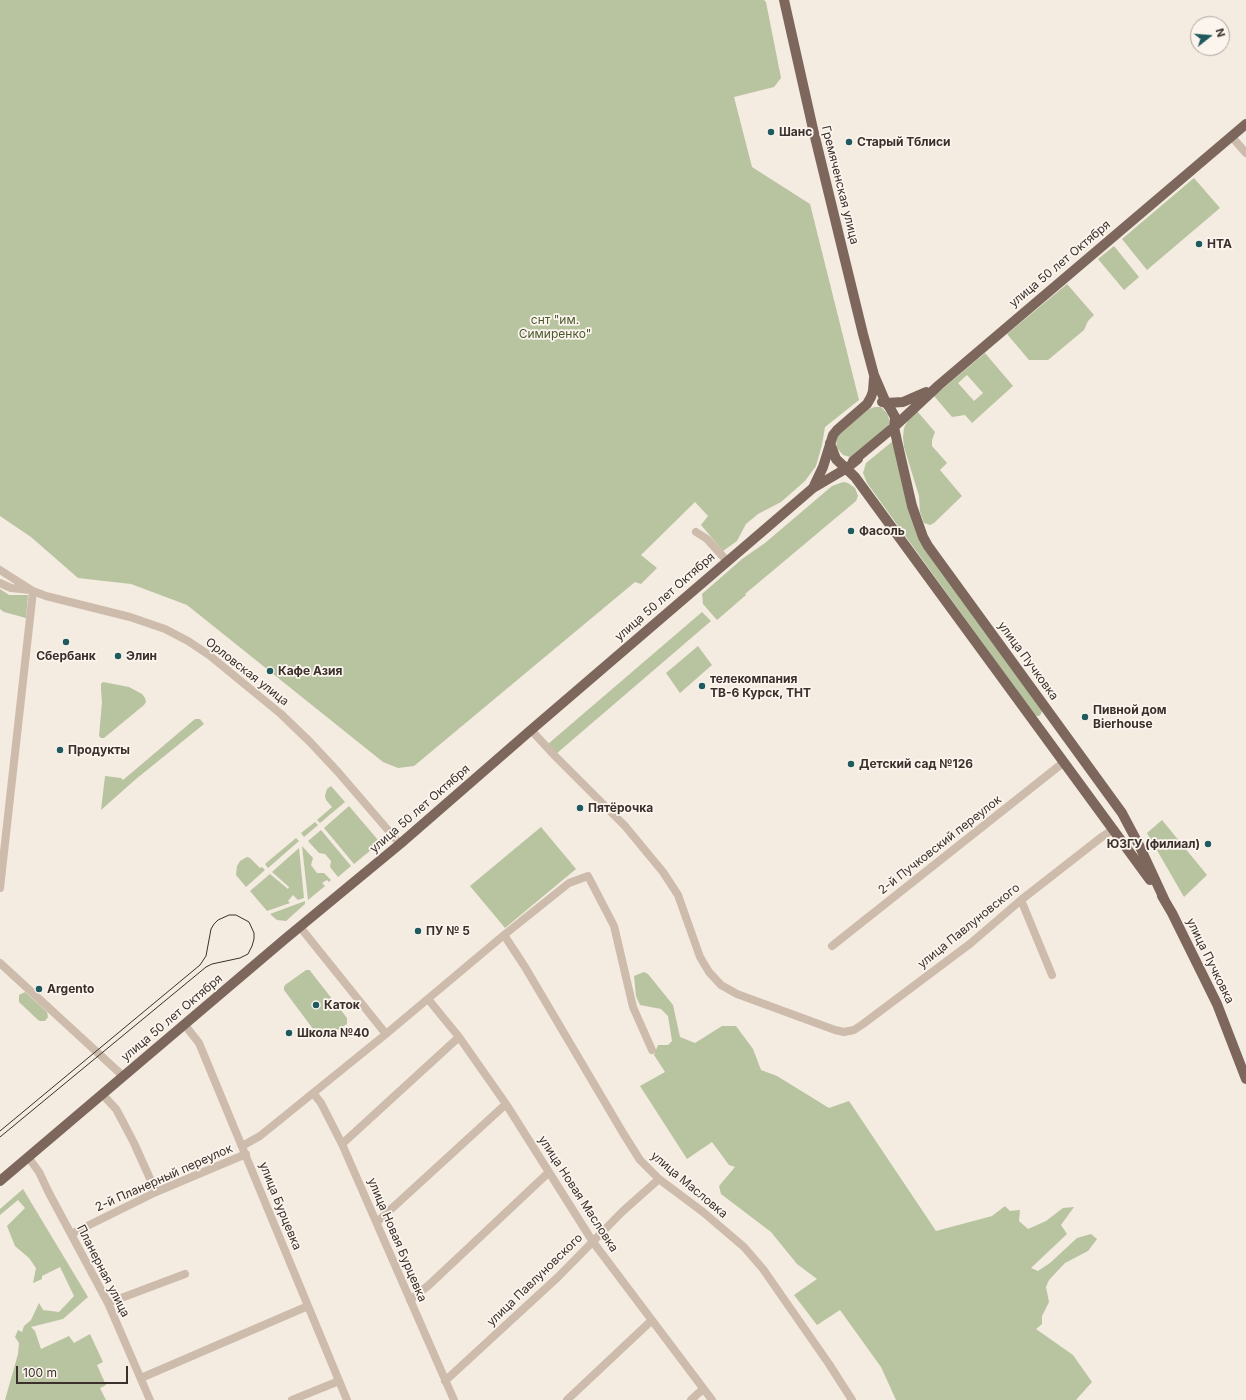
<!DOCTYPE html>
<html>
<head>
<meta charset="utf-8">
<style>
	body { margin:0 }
	#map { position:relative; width:1246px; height:1400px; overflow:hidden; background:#f4ebe1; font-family:Inter,sans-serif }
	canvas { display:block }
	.north { position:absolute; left:1190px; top:16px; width:40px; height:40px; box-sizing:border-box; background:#fbf5ee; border:1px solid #aea6a0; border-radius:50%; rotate:73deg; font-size:11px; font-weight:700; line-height:16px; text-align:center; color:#3b302b }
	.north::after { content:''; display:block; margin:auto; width:14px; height:18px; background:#1f5a5e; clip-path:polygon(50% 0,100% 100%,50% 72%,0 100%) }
	.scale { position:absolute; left:16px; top:1366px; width:112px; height:18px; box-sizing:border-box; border:2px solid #3b302b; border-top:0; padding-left:5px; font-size:12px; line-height:14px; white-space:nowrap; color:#3b302b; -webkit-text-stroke:3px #fbf5ee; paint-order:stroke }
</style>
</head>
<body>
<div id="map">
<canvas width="1246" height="1400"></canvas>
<div class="north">N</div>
<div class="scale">100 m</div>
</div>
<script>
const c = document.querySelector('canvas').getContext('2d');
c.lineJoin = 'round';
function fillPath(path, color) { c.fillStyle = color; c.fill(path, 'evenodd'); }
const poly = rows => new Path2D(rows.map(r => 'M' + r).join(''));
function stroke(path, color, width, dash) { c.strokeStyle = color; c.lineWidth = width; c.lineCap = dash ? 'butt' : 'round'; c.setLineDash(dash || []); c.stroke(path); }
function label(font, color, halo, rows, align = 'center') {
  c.font = font + ' Inter,sans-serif'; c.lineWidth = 3.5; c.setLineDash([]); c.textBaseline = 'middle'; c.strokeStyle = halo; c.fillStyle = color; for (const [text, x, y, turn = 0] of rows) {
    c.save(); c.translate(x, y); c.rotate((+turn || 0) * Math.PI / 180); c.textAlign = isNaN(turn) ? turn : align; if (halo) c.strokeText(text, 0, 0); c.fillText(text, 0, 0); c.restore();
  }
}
const green = poly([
	[0,0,764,0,766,2,781,78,774,87,734,97,752,167,810,204,859,400,825,427,822,445,816,466,805,481,781,502,758,514,746,524,737,541,723,551,701,525,708,516,695,502,641,555,657,568,641,584,635,582,414,766,398,768,383,762,187,605,131,584,78,578,31,537,0,516],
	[1194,178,1220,208,1147,270,1122,239],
	[1114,246,1139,277,1124,290,1098,259],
	[1067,284,1094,315,1088,321,1084,330,1048,360,1029,360,1007,334],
	[985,353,1013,386,972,423,965,415,952,417,934,396],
	[967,375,983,393,974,401,958,383],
	[875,407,881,407,887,413,889,419,889,424,886,428,850,457,843,455,837,448,836,438,839,434,869,409],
	[917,411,935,432,932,440,932,446,947,463,940,470,962,496,934,523,930,525,924,523,920,512,919,496,904,447,903,437,904,428,909,418],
	[893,441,912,519,1042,710,1041,714,1039,716,1037,716,1034,714,867,483,863,473,866,463],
	[843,482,848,483,855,488,858,496,856,501,745,594,746,595,717,620,703,604,702,594,742,559,765,543,832,486],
	[0,589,9,595,28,595,26,618,4,612,0,609],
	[702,612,711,621,556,754,548,744],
	[698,646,712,665,680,693,666,673],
	[103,682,129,687,142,694,145,698,146,702,144,705,104,738,101,738,99,736,102,702,101,690,101,684],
	[195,719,200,719,204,724,136,779,101,810,105,776,121,778,123,780],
	[331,786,345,802,320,823,317,820,332,807,326,800,325,796,327,789],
	[349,806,378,840,377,845,354,864,324,828],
	[1162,820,1207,875,1184,897,1147,833],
	[315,822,318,825,304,837,301,833],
	[541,827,576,869,505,928,470,886],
	[321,830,351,866,338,877,330,867,331,861,325,854,319,853,308,841],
	[296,838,299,841,268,868,265,864],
	[302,846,313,858,311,865,317,873,324,873,331,880,329,882,327,880,322,883,325,886,308,900],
	[299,848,304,898,298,900,293,895,288,901,290,903,267,911,250,891,270,874,288,889,289,887,272,872],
	[247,857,250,858,260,868,262,867,265,870,246,887,236,875,237,866,240,861],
	[305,901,305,904,286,921,277,920,270,914],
	[306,970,310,970,311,972,347,1018,347,1024,323,1039,319,1037,284,990,284,987,285,985],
	[644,972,648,974,673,1005,680,1037,695,1043,722,1026,736,1026,753,1049,761,1070,777,1076,829,1108,849,1101,936,1231,992,1216,1005,1206,1010,1211,1020,1210,1019,1221,1028,1229,1046,1221,1063,1208,1074,1207,1061,1225,1067,1234,1031,1268,1038,1271,1050,1263,1077,1238,1091,1234,1097,1239,1088,1251,1065,1263,1049,1280,1046,1287,1049,1302,1042,1316,1042,1324,1036,1329,1073,1355,1092,1382,1076,1400,896,1400,881,1367,840,1310,817,1325,794,1295,817,1279,797,1264,771,1232,721,1194,719,1186,735,1167,729,1165,712,1142,687,1159,640,1086,665,1072,654,1055,658,1045,668,1045,672,1041,668,1016,661,1009,640,1005,636,996,634,976],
	[25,992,47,1012,48,1017,45,1021,40,1021,38,1020,19,1002,19,995],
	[23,1189,88,1297,63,1319,31,1327,35,1331,41,1349,69,1336,74,1343,90,1334,103,1362,97,1365,106,1385,100,1388,106,1400,5,1400,18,1354,19,1343,15,1337,18,1330,22,1332,24,1326,31,1320,39,1303,43,1310,59,1312,74,1296,60,1267,42,1276,42,1279,33,1283,36,1268,29,1258,15,1246,7,1226,25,1208,18,1200,0,1215,0,1209]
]);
const minor = poly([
	[1231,136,1246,153],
	[696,532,707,539,727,561],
	[0,570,33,591,46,596,130,617,165,629,188,641,209,655,281,714,310,742,338,772,400,844],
	[0,583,11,588,30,590],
	[531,730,556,757,625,826,663,872,678,895,700,957,709,972,721,985,737,994,835,1030,844,1032,854,1030,863,1024,971,943,1021,900,1103,836,1114,829],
	[0,888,33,591],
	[1021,900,1052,975],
	[300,927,386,1034],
	[504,935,525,967,623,1133,640,1160,659,1179,703,1212,744,1247,763,1269,829,1364,852,1400],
	[832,946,1064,762],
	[0,963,123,1076],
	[428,999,459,1037,506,1104,593,1242,712,1400],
	[184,1024,199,1043,347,1400],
	[313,1093,321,1103,342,1144,454,1400],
	[102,1094,116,1109,123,1122,134,1143,156,1192],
	[342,1144,459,1037],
	[242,1146,260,1136,386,1034,504,935,569,883,588,876,614,926,633,1007,652,1050],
	[28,1157,39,1172,49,1193,108,1303,150,1400],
	[377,1222,506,1104],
	[71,1234,156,1192,246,1154],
	[410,1300,429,1285,548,1173],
	[108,1303,185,1274],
	[141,1378,308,1306],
	[445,1381,558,1277,623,1211,659,1179],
	[292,1400,339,1381],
	[567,1400,651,1321],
	[691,1400,703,1389]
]);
const major = poly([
	[784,0,813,129,863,334,874,375,886,403,890,408,895,417,894,427,897,441,912,506,923,537,928,546,1122,813,1140,847,1165,901],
	[882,402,886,403,903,402,926,392],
	[830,443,836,459,855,477,1150,880],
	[853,461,894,427,939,385,1246,124],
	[814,486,823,467,833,435,837,430,867,404,871,397,873,391,874,378],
	[1162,896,1172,913,1217,1004,1246,1079],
	[0,1181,285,939,400,844,531,730,813,488,847,468,858,459]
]);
const tram = poly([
	[0,1131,200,965,206,956,211,929,214,924,218,920,229,915,236,915,249,922,254,933,254,939,252,946,248,954,240,958,212,964,206,967,0,1137]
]);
const markers = [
	[771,132,4,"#1f5a5e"],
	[849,142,4,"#1f5a5e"],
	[1199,244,4,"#1f5a5e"],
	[851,531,4,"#1f5a5e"],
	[66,642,4,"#1f5a5e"],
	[118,656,4,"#1f5a5e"],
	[270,671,4,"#1f5a5e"],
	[702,686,4,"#1f5a5e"],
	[1085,717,4,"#1f5a5e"],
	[60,750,4,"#1f5a5e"],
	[851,764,4,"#1f5a5e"],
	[580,808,4,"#1f5a5e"],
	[1208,844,4,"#1f5a5e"],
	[418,931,4,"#1f5a5e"],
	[39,989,4,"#1f5a5e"],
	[316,1005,4,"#1f5a5e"],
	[289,1033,4,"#1f5a5e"]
];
const poiNames = [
	["Шанс",779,132],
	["Старый Тблиси",857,142],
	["НТА",1207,244],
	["Фасоль",859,531],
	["Сбербанк",66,656,"center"],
	["Элин",126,656],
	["Кафе Азия",278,671],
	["телекомпания",710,679],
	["ТВ-6 Курск, ТНТ",710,693],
	["Пивной дом",1093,710],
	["Bierhouse",1093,724],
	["Продукты",68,750],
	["Детский сад №126",859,764],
	["Пятёрочка",588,808],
	["ЮЗГУ (филиал)",1200,844,"right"],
	["ПУ № 5",426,931],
	["Argento",47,989],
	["Каток",324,1005],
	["Школа №40",297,1033]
];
const streetNames = [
	["Гремяченская улица",840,185,76],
	["улица 50 лет Октября",1060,264,-40],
	["улица 50 лет Октября",665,597,-41],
	["улица Пучковка",1028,661,54],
	["Орловская улица",247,672,38],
	["улица 50 лет Октября",420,809,-41],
	["2-й Пучковский переулок",940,845,-38],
	["улица Павлуновского",969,926,-39],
	["улица Пучковка",1210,961,64],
	["улица 50 лет Октября",172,1018,-40],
	["2-й Планерный переулок",164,1178,-24],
	["улица Масловка",689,1185,40],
	["улица Новая Масловка",578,1194,57],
	["улица Бурцевка",280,1206,68],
	["улица Новая Бурцевка",397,1240,67],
	["Планерная улица",103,1271,63],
	["улица Павлуновского",535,1280,-44]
];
const parkNames = [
	["снт \"им.",555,320],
	["Симиренко\"",555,334]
];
fillPath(green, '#b8c4a0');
stroke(minor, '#cdbbac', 8);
stroke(major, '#7d675c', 10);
stroke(tram, '#3b302b', 1);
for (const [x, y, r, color] of markers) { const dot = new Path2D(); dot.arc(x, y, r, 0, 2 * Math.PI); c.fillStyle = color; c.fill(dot); stroke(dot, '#fbf5ee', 1.5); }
label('bold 12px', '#3b302b', '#fbf5ee', poiNames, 'left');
label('12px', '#3b302b', '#fbf5ee', streetNames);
label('12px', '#4a5a2e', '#fbf5ee', parkNames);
</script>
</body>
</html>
